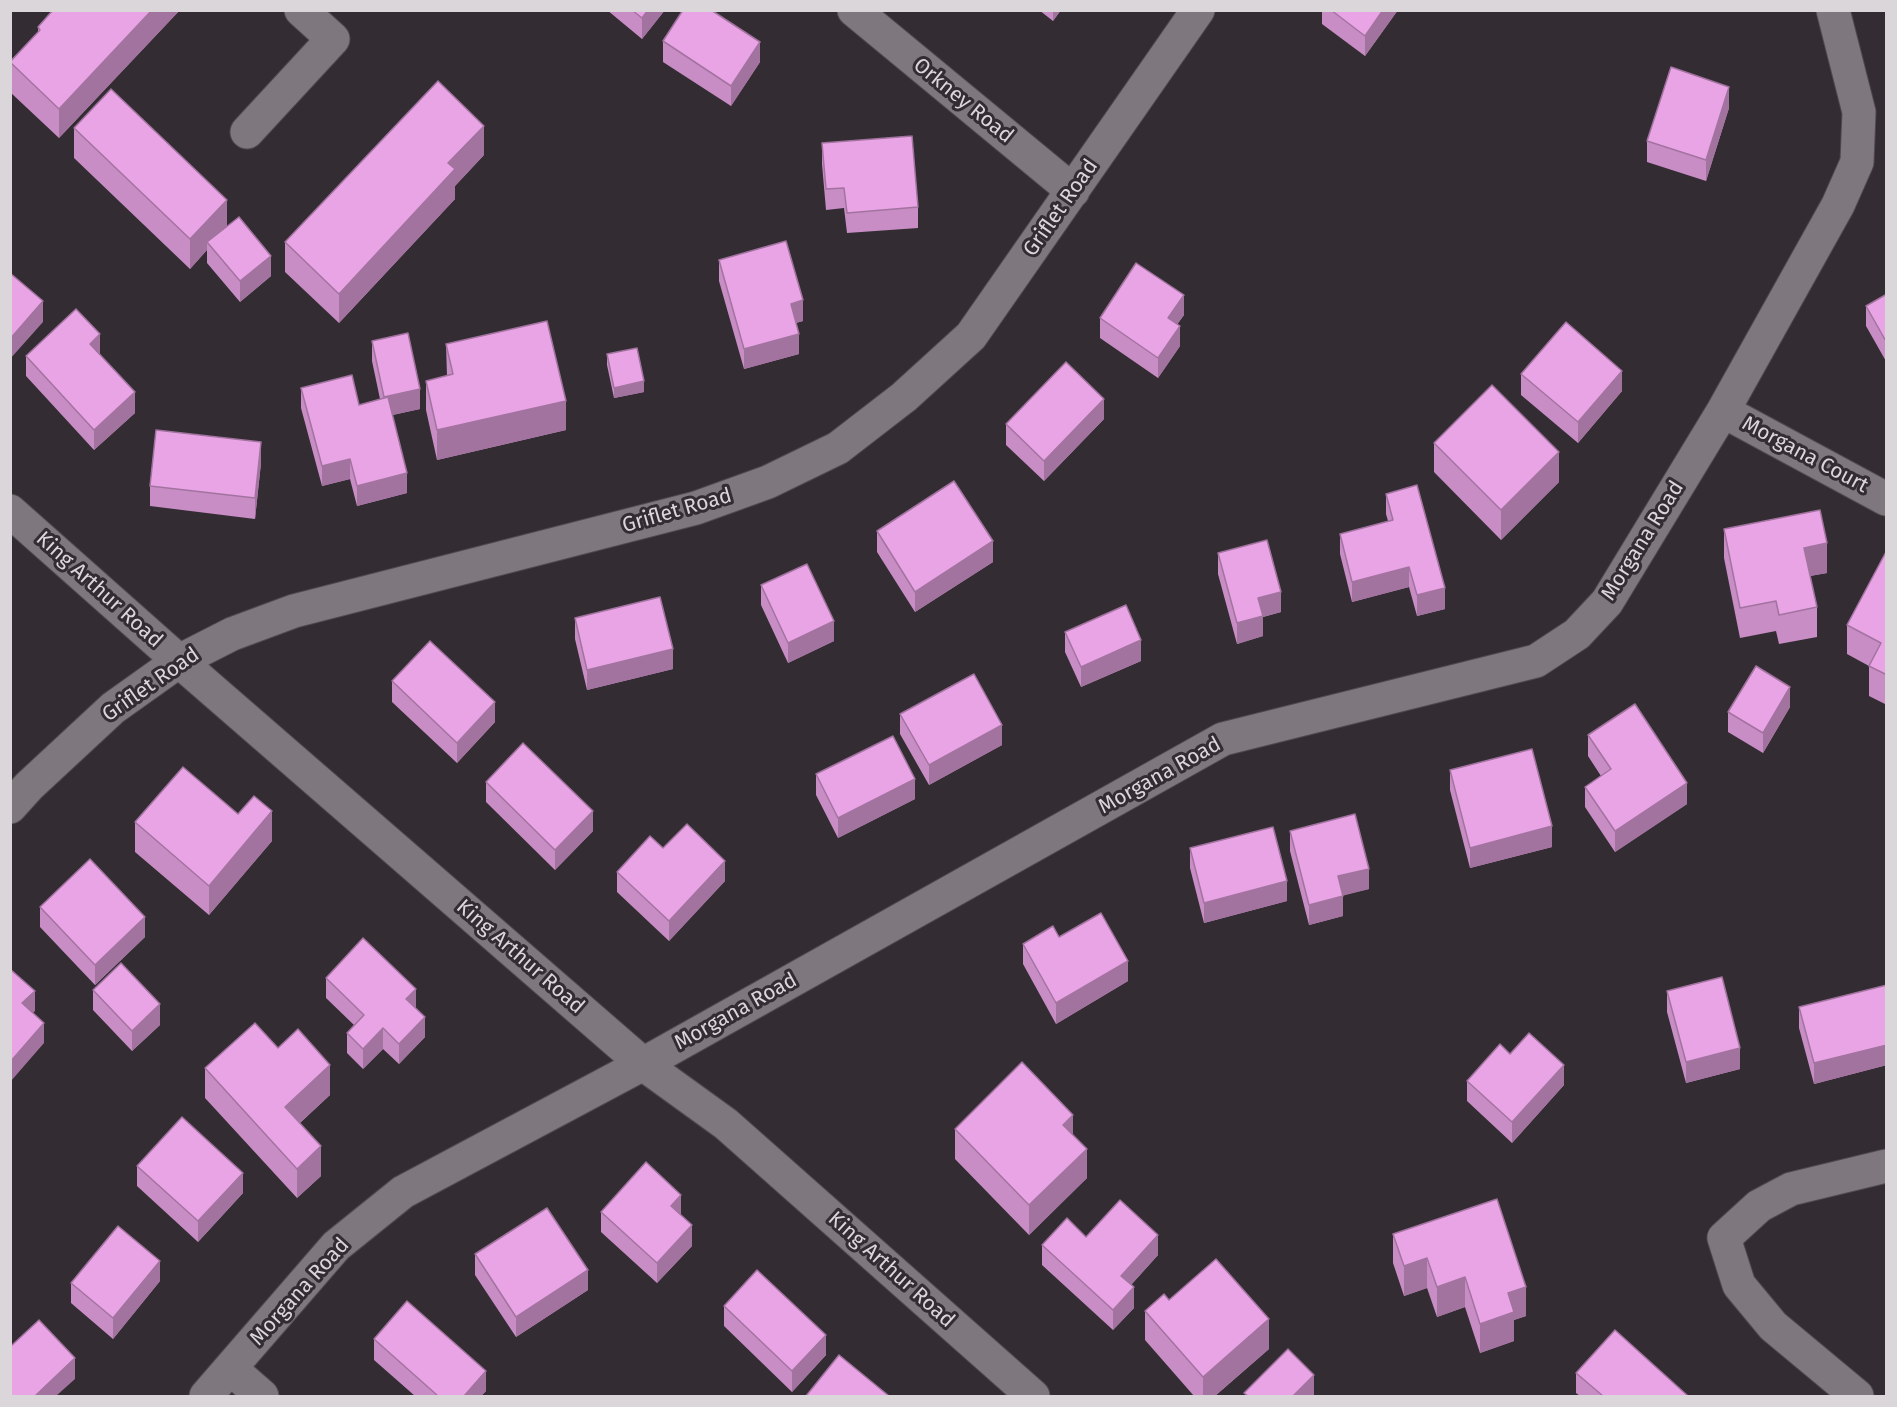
<!DOCTYPE html>
<html>
<head>
<meta charset="utf-8">
<style>
	body { margin:0 }
	#map { position:relative; width:1897px; height:1407px; overflow:hidden; background:#332d33; font-family:"Fira Sans",sans-serif }
	canvas { display:block }
	.frame { position:absolute; inset:0; border:12px solid #dad6da; pointer-events:none }
</style>
</head>
<body>
<div id="map">
<canvas width="1897" height="1407"></canvas>
<div class="frame"></div>
</div>
<script>
const c = document.querySelector('canvas').getContext('2d');
c.lineJoin = 'round';
const poly = rows => new Path2D(rows.map(r => 'M' + r).join(''));
function stroke(path, color, width, dash) { c.strokeStyle = color; c.lineWidth = width; c.lineCap = dash ? 'butt' : 'round'; c.setLineDash(dash || []); c.stroke(path); }
function fillPath(path, color) { c.fillStyle = color; c.fill(path, 'evenodd'); }
function label(font, color, halo, rows, align = 'center') {
  c.font = font + ' "Fira Sans",sans-serif'; c.lineWidth = 6; c.setLineDash([]); c.textBaseline = 'middle'; c.strokeStyle = halo; c.fillStyle = color; for (const [text, x, y, turn = 0] of rows) {
    c.save(); c.translate(x, y); c.rotate((+turn || 0) * Math.PI / 180); c.textAlign = isNaN(turn) ? turn : align; if (halo) c.strokeText(text, 0, 0); c.fillText(text, 0, 0); c.restore();
  }
}
const minor = poly([
	[854,10,1073,191],
	[247,132,333,39,301,10],
	[1723,411,1886,499],
	[10,511,179,661,643,1064,726,1124,1033,1396],
	[10,807,29,786,113,708,179,661,232,634,294,611,696,508,768,482,838,448,904,397,971,336,1198,10],
	[231,1369,262,1396],
	[206,1396,336,1246,403,1192,643,1064,1223,739,1536,661,1577,634,1607,602,1723,411,1838,205,1857,162,1859,112,1833,10],
	[1857,1396,1773,1326,1739,1285,1724,1238,1759,1206,1791,1189,1886,1166]
]);
const wall = poly([
	[53,10,180,10,59,138,10,92,10,61,38,32,38,27],
	[607,10,665,10,642,39],
	[1039,10,1061,10,1053,21],
	[1322,10,1398,10,1365,56,1322,24],
	[663,41,760,62,731,106,663,62],
	[1729,108,1706,181,1647,162,1647,141],
	[74,128,227,226,271,276,240,302,207,263,207,250,190,269,74,158],
	[822,143,918,207,918,228,847,233,844,208,826,210,822,164],
	[484,155,455,186,455,199,339,323,285,272,285,242],
	[719,260,803,321,796,323,799,354,744,369,719,281],
	[1887,294,1887,363,1866,326,1866,306],
	[1184,315,1177,324,1180,346,1158,378,1100,338,1100,318],
	[372,341,420,409,392,415,407,493,357,506,350,479,322,486,301,408,301,388,359,405,380,399,372,361],
	[446,344,566,430,437,460,426,410,426,381,447,376],
	[100,354,135,413,94,450,26,376,26,356],
	[607,354,644,392,614,398,607,365],
	[1521,374,1622,391,1578,443,1521,395],
	[1104,419,1044,481,1006,445,1006,424],
	[1434,443,1559,482,1501,540,1434,472],
	[261,463,255,519,150,506,150,486],
	[1386,494,1445,609,1417,616,1409,587,1352,602,1340,554,1340,534,1388,521,1386,514],
	[1724,529,1827,573,1810,576,1817,607,1817,637,1779,644,1776,631,1740,638,1724,558],
	[877,531,993,562,915,612,877,552],
	[1887,550,1887,705,1869,696,1869,666,1847,654,1847,625],
	[1218,553,1281,612,1263,617,1263,636,1237,644,1218,574],
	[761,585,834,641,788,663,761,605],
	[575,618,673,669,587,690,575,639],
	[1065,632,1141,661,1081,687,1065,652],
	[392,681,495,722,457,763,392,702],
	[1790,707,1763,753,1728,732,1728,712],
	[900,714,1002,745,929,785,900,734],
	[1588,735,1687,804,1615,852,1585,807,1585,787,1601,776,1588,756],
	[1450,770,1552,847,1470,868,1450,790],
	[816,774,915,799,838,838,816,795],
	[486,782,593,831,555,870,486,802],
	[238,814,272,841,209,915,135,852,135,822],
	[1290,831,1369,889,1343,895,1343,916,1309,925,1290,851],
	[663,848,725,881,669,941,617,892,617,872],
	[1190,848,1287,901,1204,923,1190,868],
	[40,907,145,937,95,985,40,927],
	[1059,937,1128,981,1056,1024,1023,964,1023,944],
	[326,978,416,1009,425,1037,399,1064,383,1049,363,1069,347,1053,347,1033,354,1025,326,998],
	[1887,985,1887,1065,1814,1084,1799,1028,1799,1007],
	[93,990,160,1025,132,1051,93,1010],
	[1667,991,1740,1069,1686,1083,1667,1012],
	[278,1048,330,1095,300,1123,321,1176,297,1198,205,1098,205,1068],
	[1510,1054,1564,1085,1512,1143,1467,1101,1467,1081],
	[955,1129,1073,1135,1087,1178,1029,1235,955,1159],
	[137,1166,243,1193,198,1242,137,1186],
	[601,1212,681,1215,692,1246,657,1283,601,1232],
	[1393,1234,1526,1316,1514,1320,1514,1341,1480,1353,1465,1307,1437,1317,1427,1288,1404,1296,1393,1263],
	[1086,1237,1158,1255,1131,1285,1134,1308,1113,1330,1042,1265,1042,1245],
	[475,1254,588,1290,516,1337,475,1275],
	[160,1281,113,1339,71,1303,71,1283],
	[1169,1300,1269,1349,1215,1396,1194,1396,1145,1340,1145,1311],
	[724,1306,826,1355,792,1392,724,1326],
	[374,1339,486,1391,481,1396,415,1396,374,1360],
	[1576,1373,1688,1396,1580,1396,1576,1393]
]);
const shadedWall = poly([
	[152,10,180,10,59,138,59,109],
	[648,10,665,10,642,39,642,18],
	[1053,10,1061,10,1053,21],
	[1383,10,1398,10,1365,56,1365,36],
	[760,42,760,62,731,106,731,86],
	[1729,87,1729,108,1706,181,1706,160],
	[484,126,484,155,455,186,455,199,339,323,339,294,448,163],
	[227,200,227,230,207,242,207,250,190,269,190,239],
	[271,256,271,276,240,302,240,281],
	[1184,295,1184,315,1168,338,1168,318],
	[803,300,803,321,791,324,791,304],
	[43,301,43,322,10,359,10,339],
	[1180,326,1180,346,1158,378,1158,358],
	[100,334,100,355,90,344],
	[799,334,799,354,744,369,744,349],
	[1622,371,1622,391,1578,443,1578,422],
	[644,381,644,392,614,398,614,388],
	[420,389,420,409,384,417,384,397],
	[135,392,135,413,94,450,94,430],
	[1104,399,1104,419,1044,481,1044,461],
	[566,401,566,430,437,460,437,430],
	[261,442,261,463,255,519,255,498],
	[1559,452,1559,482,1501,540,1501,510],
	[350,459,350,479,322,486,322,466],
	[407,473,407,493,357,506,357,486],
	[993,541,993,562,915,612,915,592],
	[1827,543,1827,573,1804,577,1804,548],
	[1409,567,1409,587,1352,602,1352,582],
	[1445,588,1445,609,1417,616,1417,595],
	[1281,592,1281,612,1263,617,1263,636,1237,644,1237,623,1258,598],
	[834,621,834,641,788,663,788,643],
	[1141,640,1141,661,1081,687,1081,667],
	[673,649,673,669,587,690,587,670],
	[1790,687,1790,707,1763,753,1763,733],
	[495,702,495,722,457,763,457,743],
	[1002,725,1002,745,929,785,929,765],
	[915,779,915,799,838,838,838,818],
	[1687,783,1687,804,1615,852,1615,831],
	[272,811,272,841,209,915,209,886],
	[593,811,593,831,555,870,555,850],
	[1552,826,1552,847,1470,868,1470,848],
	[725,861,725,881,669,941,669,921],
	[1369,869,1369,889,1338,897,1338,876],
	[1287,881,1287,901,1204,923,1204,903],
	[1343,896,1343,916,1309,925,1309,905],
	[145,917,145,937,95,985,95,965],
	[1128,961,1128,981,1056,1024,1056,1003],
	[416,989,416,1010,406,999],
	[35,991,35,1011,22,1024,22,1003],
	[160,1004,160,1025,132,1051,132,1031],
	[425,1017,425,1037,399,1064,399,1044],
	[44,1023,44,1043,11,1081,11,1061],
	[383,1028,383,1049,363,1069,363,1049],
	[1887,1045,1887,1065,1814,1084,1814,1063],
	[1740,1048,1740,1069,1686,1083,1686,1062],
	[330,1065,330,1095,285,1136,285,1107],
	[1564,1065,1564,1085,1512,1143,1512,1122],
	[1073,1115,1073,1145,1063,1125],
	[321,1146,321,1176,297,1198,297,1169],
	[1087,1149,1087,1178,1029,1235,1029,1205],
	[243,1173,243,1193,198,1242,198,1221],
	[681,1195,681,1215,671,1226,671,1206],
	[692,1225,692,1246,657,1283,657,1263],
	[1158,1235,1158,1255,1121,1296,1121,1276],
	[1427,1258,1427,1288,1404,1296,1404,1266],
	[160,1261,160,1281,113,1339,113,1318],
	[588,1270,588,1290,516,1337,516,1317],
	[1465,1277,1465,1307,1437,1317,1437,1287],
	[1134,1287,1134,1308,1113,1330,1113,1310],
	[1526,1287,1526,1316,1514,1320,1514,1341,1480,1353,1480,1324,1508,1293],
	[1269,1319,1269,1349,1215,1396,1203,1396,1203,1377],
	[826,1335,826,1355,792,1392,792,1371],
	[75,1358,75,1379,56,1396,35,1396],
	[486,1371,486,1391,481,1396,464,1396],
	[1314,1375,1314,1396,1293,1396]
]);
const building = poly([
	[53,10,152,10,59,109,10,62,40,30,38,27,53,10],
	[632,10,648,10,642,18,632,10],
	[683,10,711,10,760,42,731,86,663,41,683,10],
	[1331,10,1383,10,1365,36,1331,10],
	[1671,67,1729,87,1706,160,1647,141,1671,67],
	[438,81,484,126,448,163,455,169,339,294,285,242,438,81],
	[111,89,227,200,190,239,74,128,111,89],
	[912,136,918,207,847,213,844,188,826,189,822,143,912,136],
	[239,217,271,256,240,281,207,242,239,217],
	[786,241,803,300,791,304,799,334,744,349,719,260,786,241],
	[1136,263,1184,295,1168,318,1180,326,1158,358,1100,318,1136,263],
	[10,273,43,301,10,339,10,273],
	[1887,294,1887,343,1866,306,1887,294],
	[76,309,100,334,90,344,135,392,94,430,26,356,76,309],
	[547,321,566,401,437,430,426,381,453,374,446,344,547,321],
	[1566,322,1622,371,1578,422,1521,374,1566,322],
	[408,333,420,389,384,397,372,341,408,333],
	[637,348,644,381,614,388,607,354,637,348],
	[1066,362,1104,399,1044,461,1006,424,1066,362],
	[352,375,359,405,388,397,407,473,357,486,350,459,322,466,301,388,352,375],
	[1492,385,1559,452,1501,510,1434,443,1492,385],
	[156,430,261,442,255,498,150,486,156,430],
	[954,481,993,541,915,592,877,531,954,481],
	[1417,485,1445,588,1417,595,1409,567,1352,582,1340,534,1393,520,1386,494,1417,485],
	[1820,510,1827,543,1804,548,1817,607,1779,615,1776,601,1740,608,1724,529,1820,510],
	[1267,540,1281,592,1258,598,1263,616,1237,623,1218,553,1267,540],
	[1887,550,1887,675,1869,666,1881,643,1847,625,1887,550],
	[807,564,834,621,788,643,761,585,807,564],
	[660,597,673,649,587,670,575,618,660,597],
	[1126,605,1141,640,1081,667,1065,632,1126,605],
	[430,641,495,702,457,743,392,681,430,641],
	[1756,666,1790,687,1763,733,1728,712,1756,666],
	[974,674,1002,725,929,765,900,714,974,674],
	[1635,704,1687,783,1615,831,1585,787,1611,769,1588,735,1635,704],
	[893,736,915,779,838,818,816,774,893,736],
	[523,743,593,811,555,850,486,782,523,743],
	[1532,749,1552,826,1470,848,1450,770,1532,749],
	[183,767,238,814,254,796,272,811,209,886,135,822,183,767],
	[1355,814,1369,869,1338,876,1343,896,1309,905,1290,831,1355,814],
	[687,824,725,861,669,921,617,872,650,836,663,848,687,824],
	[1273,827,1287,881,1204,903,1190,848,1273,827],
	[90,859,145,917,95,965,40,907,90,859],
	[1101,913,1128,961,1056,1003,1023,944,1053,926,1059,937,1101,913],
	[363,938,416,989,406,999,425,1017,399,1044,383,1028,363,1049,347,1033,364,1015,326,978,363,938],
	[121,963,160,1004,132,1031,93,990,121,963],
	[10,969,35,991,22,1003,44,1023,11,1061,10,969],
	[1722,977,1740,1048,1686,1062,1667,991,1722,977],
	[1887,985,1887,1045,1814,1063,1799,1007,1887,985],
	[255,1023,278,1048,298,1029,330,1065,285,1107,321,1146,297,1169,205,1068,255,1023],
	[1529,1033,1564,1065,1512,1122,1467,1081,1500,1044,1510,1054,1529,1033],
	[1022,1062,1073,1115,1063,1125,1087,1149,1029,1205,955,1129,1022,1062],
	[182,1117,243,1173,198,1221,137,1166,182,1117],
	[646,1162,681,1195,671,1206,692,1225,657,1263,601,1212,646,1162],
	[1497,1199,1526,1287,1508,1293,1514,1312,1480,1324,1465,1277,1437,1287,1427,1258,1404,1266,1393,1234,1497,1199],
	[1120,1200,1158,1235,1121,1276,1134,1287,1113,1310,1042,1245,1067,1218,1086,1237,1120,1200],
	[547,1208,588,1270,516,1317,475,1254,547,1208],
	[118,1226,160,1261,113,1318,71,1283,118,1226],
	[1216,1259,1269,1319,1203,1377,1145,1311,1164,1294,1169,1300,1216,1259],
	[757,1270,826,1335,792,1371,724,1306,757,1270],
	[407,1301,486,1371,464,1396,438,1396,374,1339,407,1301],
	[39,1320,75,1358,35,1396,10,1396,10,1347,39,1320],
	[1615,1330,1688,1396,1603,1396,1576,1373,1615,1330],
	[1288,1349,1314,1375,1293,1396,1248,1396,1244,1393,1288,1349],
	[839,1355,889,1396,806,1396,839,1355]
]);
const streetNames = [
	["Orkney Road",963,101,39],
	["Griflet Road",1061,208,-55],
	["Morgana Court",1805,455,28],
	["Griflet Road",677,511,-16],
	["Morgana Road",1643,541,-58],
	["King Arthur Road",99,590,42],
	["Griflet Road",151,685,-35],
	["Morgana Road",1160,776,-29],
	["King Arthur Road",520,957,41],
	["Morgana Road",736,1012,-29],
	["King Arthur Road",891,1270,42],
	["Morgana Road",300,1292,-48]
];
stroke(minor, '#504b50', 35);
stroke(minor, '#7f777e', 33);
fillPath(wall, '#c88dc5');
fillPath(shadedWall, '#a373a0');
fillPath(building, '#e9a4e5');
stroke(building, '#a373a0', 1.5);
label('21px', '#dad6da', '#332d33', streetNames);
</script>
</body>
</html>
